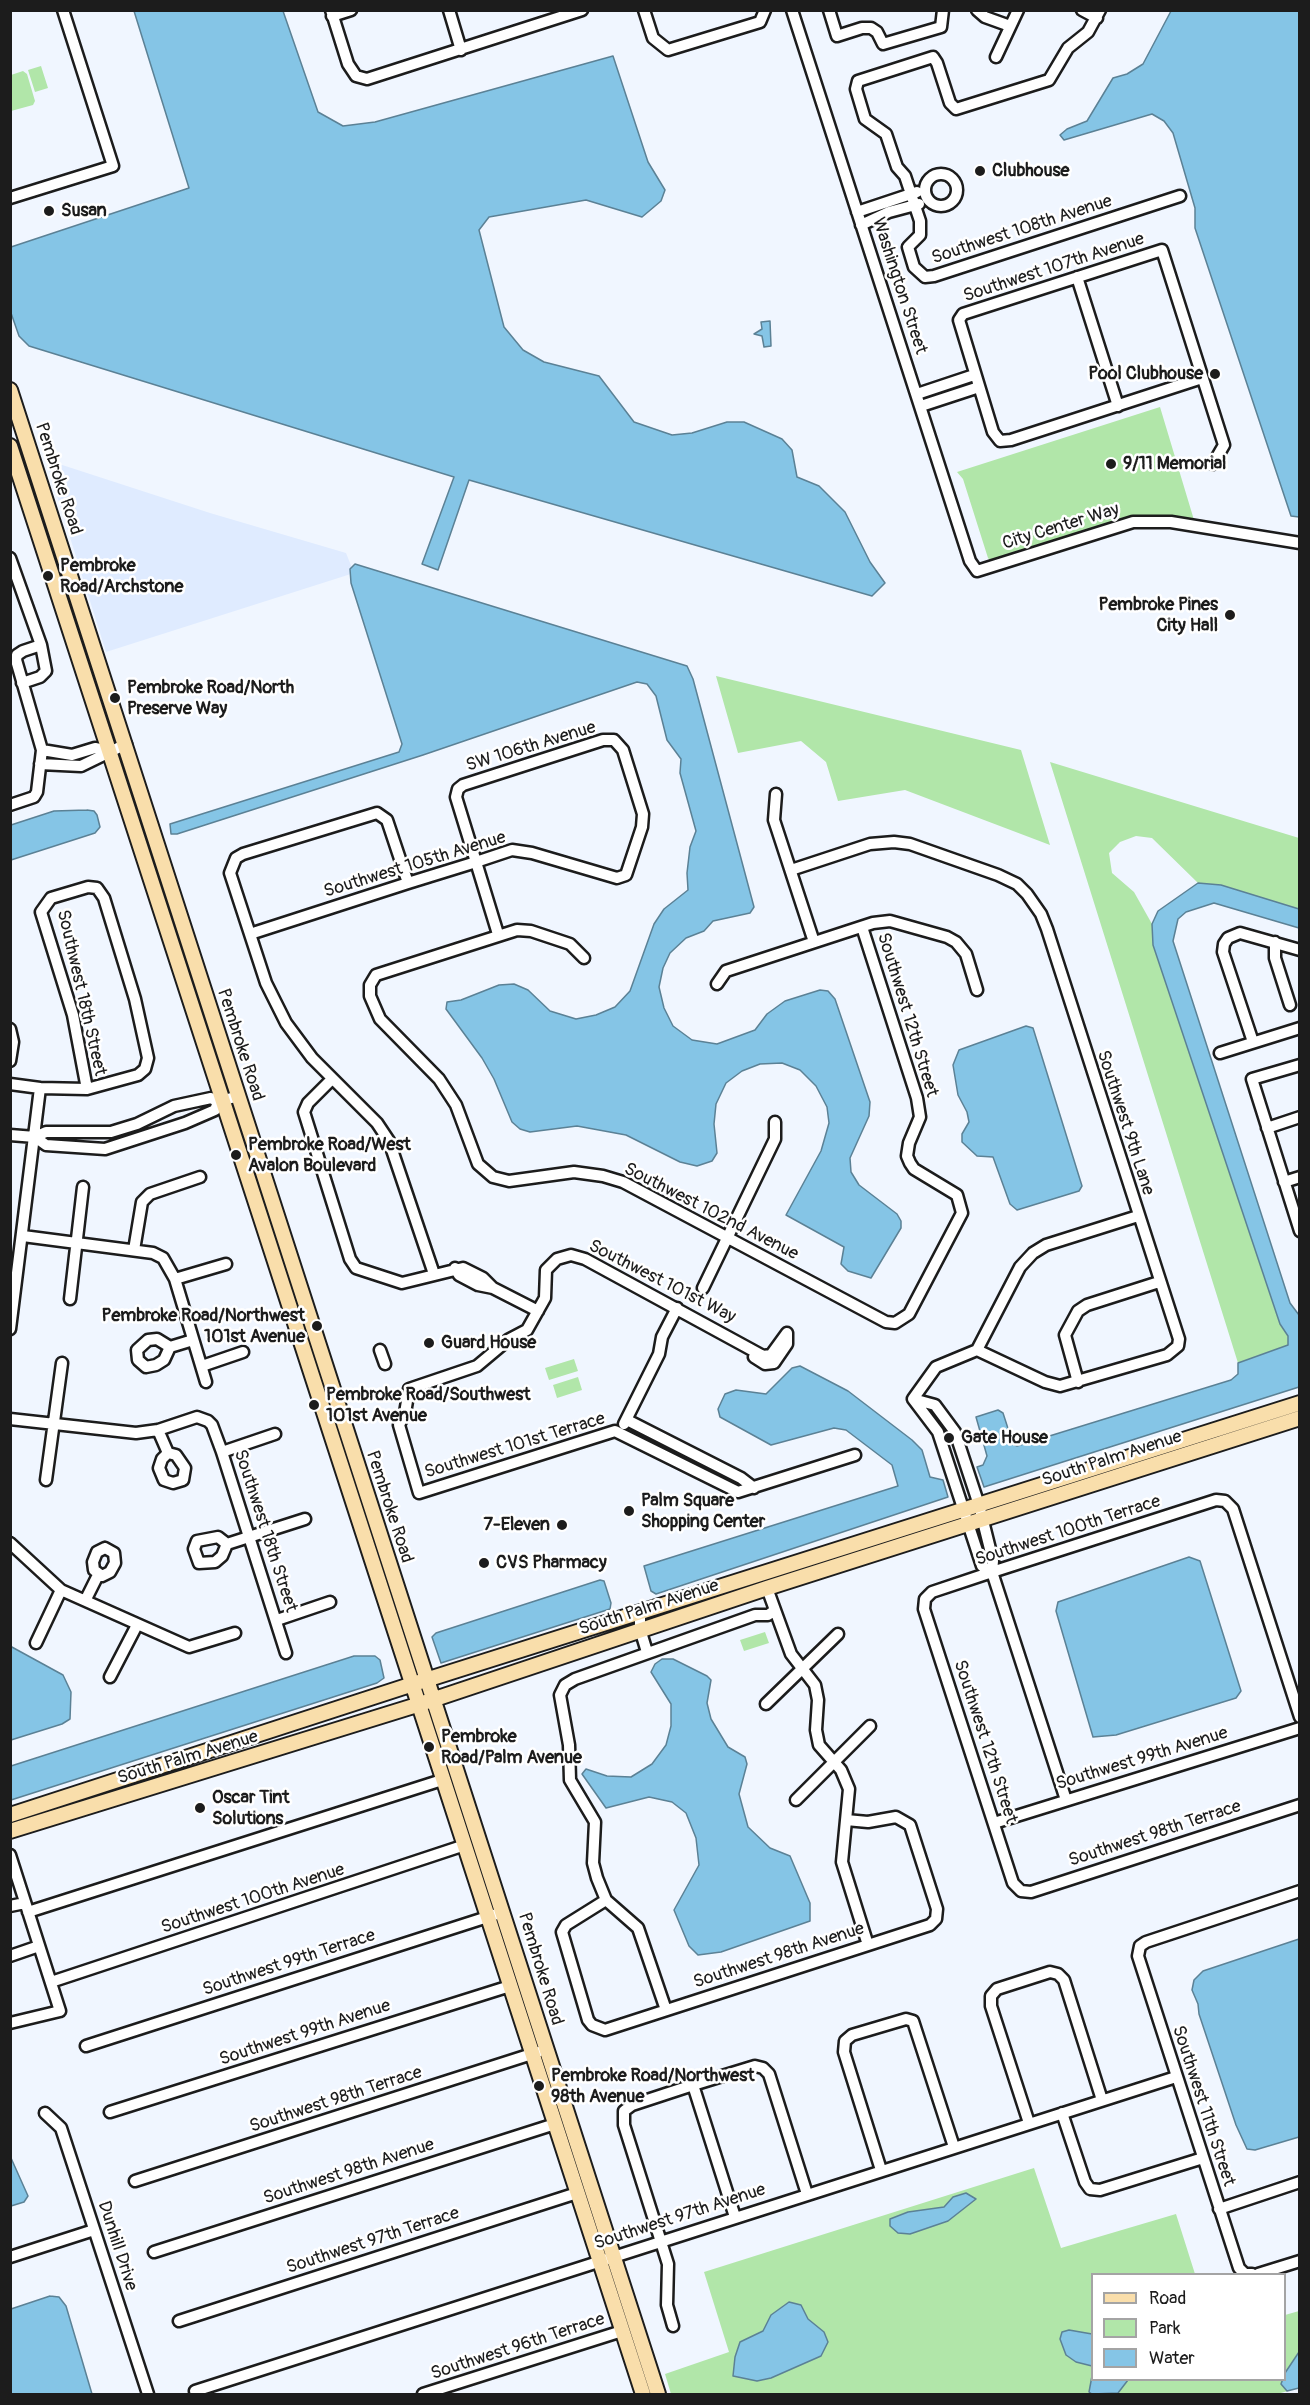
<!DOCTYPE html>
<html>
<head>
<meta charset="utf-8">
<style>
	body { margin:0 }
	#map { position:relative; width:1310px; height:2405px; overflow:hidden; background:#f0f6ff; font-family:Pangolin,sans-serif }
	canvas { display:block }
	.frame { position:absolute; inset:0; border:12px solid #1c1c1c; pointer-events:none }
	.legend { position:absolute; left:1091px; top:2273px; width:195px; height:108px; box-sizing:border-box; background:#fff; border:2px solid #a4a4a4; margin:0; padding:8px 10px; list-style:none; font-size:18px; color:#1c1c1c }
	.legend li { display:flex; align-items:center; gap:12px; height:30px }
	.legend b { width:30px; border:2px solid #a4a4a4 }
</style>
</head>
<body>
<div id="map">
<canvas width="1310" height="2405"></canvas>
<div class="frame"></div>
<ul class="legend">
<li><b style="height:8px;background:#f9deab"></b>Road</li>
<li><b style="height:16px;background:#b1e6a9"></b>Park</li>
<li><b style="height:16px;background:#85c5e6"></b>Water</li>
</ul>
</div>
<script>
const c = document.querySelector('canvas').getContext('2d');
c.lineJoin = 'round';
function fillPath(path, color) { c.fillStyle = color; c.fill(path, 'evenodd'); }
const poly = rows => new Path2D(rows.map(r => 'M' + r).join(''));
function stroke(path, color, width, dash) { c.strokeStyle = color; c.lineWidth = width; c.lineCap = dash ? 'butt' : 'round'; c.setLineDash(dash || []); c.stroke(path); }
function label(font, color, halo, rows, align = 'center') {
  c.font = font + ' Pangolin,sans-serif'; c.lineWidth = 5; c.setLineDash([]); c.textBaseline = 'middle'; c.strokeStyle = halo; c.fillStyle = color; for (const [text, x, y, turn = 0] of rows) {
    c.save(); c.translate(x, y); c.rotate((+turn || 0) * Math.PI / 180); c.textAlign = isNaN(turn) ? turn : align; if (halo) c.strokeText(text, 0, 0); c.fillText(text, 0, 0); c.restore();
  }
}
const built = poly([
	[53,462,210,513,346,553,354,573,106,652,47,464]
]);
const green = poly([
	[41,66,48,88,35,92,28,70],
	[23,71,27,74,35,101,33,105,11,111,11,75],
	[1160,407,1194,520,1134,515,990,560,988,558,963,479,957,472],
	[716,676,1021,750,1050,845,905,790,838,801,826,762,801,741,738,753],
	[1050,762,1299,838,1299,909,1221,885,1198,883,1152,838,1136,836,1120,842,1109,853,1112,873,1134,892,1152,924,1153,945,1280,1324,1288,1336,1288,1345,1238,1363],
	[574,1359,578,1371,549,1380,545,1368],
	[578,1377,582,1390,557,1398,553,1385],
	[765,1632,769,1643,744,1651,740,1640],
	[1034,2168,1061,2248,1176,2214,1195,2274,1092,2274,1092,2380,1284,2380,1285,2315,1299,2311,1299,2388,1277,2394,671,2394,665,2374,729,2352,704,2272]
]);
const water = poly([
	[134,11,283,11,318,112,343,126,375,122,613,56,648,162,665,190,661,201,642,217,586,200,489,217,479,230,504,327,523,350,544,362,599,376,634,422,672,435,692,433,727,422,744,422,782,439,792,450,797,477,819,486,845,512,870,562,885,583,872,596,469,480,438,570,422,564,454,477,29,346,19,336,11,313,11,247,189,188,134,11],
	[1171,11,1299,11,1299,517,1291,516,1195,228,1195,208,1173,133,1164,121,1152,114,1064,140,1060,135,1067,129,1087,121,1113,78,1127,74,1143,64,1171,11],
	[770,321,771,346,764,347,762,336,754,334,762,329,761,322,770,321],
	[355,564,687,666,693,679,754,907,750,913,713,921,704,931,686,938,670,953,663,968,659,987,664,1008,673,1026,692,1040,717,1044,755,1030,767,1014,785,1001,820,990,828,991,835,999,870,1102,869,1116,850,1158,851,1172,859,1185,897,1214,901,1221,901,1228,871,1278,848,1271,841,1264,844,1247,786,1215,821,1151,829,1123,827,1107,816,1086,800,1070,782,1063,760,1064,742,1071,726,1083,716,1104,714,1124,717,1153,712,1161,697,1166,680,1162,626,1135,577,1126,530,1132,520,1129,512,1122,494,1079,482,1058,446,1009,447,1002,461,1000,499,985,514,984,528,990,550,1011,576,1019,596,1015,615,1007,630,991,654,924,664,909,688,890,687,873,690,847,696,831,680,773,681,759,667,740,656,696,647,684,637,682,423,755,177,834,171,834,170,824,399,752,402,744,351,583,350,569,355,564],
	[87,810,94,811,97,815,100,827,95,833,11,860,11,825,54,811,87,810],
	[1198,883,1221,885,1299,909,1299,928,1214,903,1186,912,1178,919,1173,941,1290,1303,1299,1315,1299,1387,984,1487,977,1467,983,1465,987,1456,976,1417,998,1410,1003,1413,1013,1444,1017,1446,1231,1380,1238,1374,1238,1363,1288,1345,1288,1336,1280,1324,1153,945,1152,924,1158,911,1198,883],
	[1026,1026,1033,1028,1082,1186,1079,1191,1017,1210,1010,1204,993,1157,977,1156,962,1142,962,1134,969,1122,967,1112,958,1095,953,1065,959,1050,1026,1026],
	[800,1366,848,1391,912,1440,922,1450,930,1477,943,1480,948,1497,656,1594,651,1591,644,1566,898,1486,892,1465,846,1430,834,1428,771,1445,720,1417,718,1409,725,1394,736,1390,766,1394,792,1368,800,1366],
	[1189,1557,1200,1561,1241,1691,1236,1698,1116,1735,1093,1737,1056,1611,1058,1602,1189,1557],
	[600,1580,604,1581,611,1603,610,1609,441,1663,432,1637,436,1633,600,1580],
	[10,1646,63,1675,71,1692,70,1719,62,1724,11,1740,10,1646],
	[354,1656,375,1656,380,1660,384,1678,377,1683,11,1800,11,1766,354,1656],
	[662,1659,673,1659,707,1676,711,1680,707,1703,711,1719,728,1747,745,1757,747,1764,739,1794,748,1827,770,1848,790,1856,810,1903,810,1921,721,1952,698,1955,689,1946,674,1910,699,1865,696,1838,686,1813,672,1802,649,1797,606,1808,582,1774,586,1769,607,1776,631,1777,652,1764,666,1745,671,1726,671,1704,651,1672,655,1664,662,1659],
	[1299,1939,1299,2137,1255,2150,1247,2149,1236,2125,1199,2014,1198,2004,1192,1990,1194,1980,1203,1971,1299,1939],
	[11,2158,28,2196,24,2202,11,2206,11,2158],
	[966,2193,976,2199,948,2221,910,2234,898,2233,890,2226,890,2219,908,2212,944,2207,953,2197,966,2193],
	[50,2296,59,2297,66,2306,92,2394,11,2394,11,2309,50,2296],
	[789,2302,801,2305,808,2319,824,2332,828,2342,821,2356,771,2378,757,2381,733,2376,735,2357,740,2342,763,2331,771,2315,789,2302],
	[1069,2330,1092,2334,1092,2366,1076,2362,1066,2355,1060,2339,1062,2332,1069,2330],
	[1299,2352,1299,2388,1287,2391,1281,2384,1285,2373,1299,2352],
	[1092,2376,1092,2380,1128,2380,1118,2393,1092,2394,1089,2392,1092,2376]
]);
const minor = poly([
	[331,10,348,64,356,76,367,79,582,10],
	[449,10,461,50],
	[644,10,653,38,668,50,760,22,765,10],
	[792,10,970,561,977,571,1133,522,1171,522,1300,543],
	[829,10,837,36,862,28,871,28,877,32,883,44,941,27,943,10],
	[977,10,985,17,1010,26],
	[1082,10,1097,18],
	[1100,10,1088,32,1068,48,1049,80,956,109,950,103,937,63,933,57,858,81,856,89,865,119,886,134,897,167,905,176,920,221,920,235,908,247,914,267,925,277,934,276,1180,196],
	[332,16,351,10],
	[996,57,1018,10],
	'925 190a16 16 0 1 1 32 0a16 16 0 1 1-32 0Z',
	[10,198,113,166,63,10],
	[857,212,917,192],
	[861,225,889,212,919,204],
	[1077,277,1118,406],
	[1202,378,1011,440,1000,441,993,432,959,320,963,314,1162,250,1224,445,1213,464],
	[917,394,974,375],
	[921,406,979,387],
	[10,558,41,645,23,651,17,655,16,660,42,750,37,792,34,797,10,805],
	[22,683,40,677,46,671,41,645],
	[42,750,72,755,95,748,109,751],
	[40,764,81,766,126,744],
	[776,794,774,820,814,942],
	[791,870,870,844,894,842,910,844,998,875,1017,884,1027,894,1041,914,1047,929,1179,1339,1178,1346,1167,1355,1060,1386,1045,1382,977,1350,936,1367,913,1399],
	[408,883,387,820,377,813,243,854,236,858,230,873,266,983,286,1023,312,1058,377,1123,389,1141,434,1274],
	[250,934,408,883,476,862,512,850,532,853,617,878,626,875,642,827,643,814,623,750,614,740,603,740,463,785,458,789,456,797,476,862,498,934],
	[1275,942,1275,958,1290,1005],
	[584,958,570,944,531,931,517,930,376,975,370,985,370,996,380,1019,439,1079,456,1105,478,1164,493,1177,509,1181,574,1172,603,1176,623,1182,886,1322,895,1323,909,1314,962,1213,957,1195,914,1169,910,1163,907,1156,909,1143,920,1117,917,1098,862,927],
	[717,984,726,971,873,923,890,921,947,937,956,942,966,954,977,990],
	[10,1029,13,1042,10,1061],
	[1253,1042,1223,952,1224,944,1228,938,1240,933,1300,950],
	[1220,1053,1300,1028],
	[1300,1065,1252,1079,1300,1231],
	[332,1079,308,1103,304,1112,350,1259,356,1268,402,1283,463,1268,483,1278,493,1288],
	[10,1084,40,1088,10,1329],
	[40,1088,87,1089,138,1075,145,1069,148,1058,135,999,104,898,97,888,88,887,51,898,41,912,73,1015,87,1089],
	[1267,1128,1300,1117],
	[10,1135,35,1137,46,1145,105,1149,185,1123,215,1110,218,1102,238,1096],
	[35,1137,46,1132,111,1132,137,1124,174,1106,211,1098,218,1102],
	[1284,1182,1300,1177],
	[23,1236,153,1253,163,1258,175,1279,206,1382],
	[134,1250,142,1202,150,1194,200,1177],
	[455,1268,459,1275,478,1285,493,1288,538,1311],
	[175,1279,226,1264],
	[703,1288,775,1139,775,1122],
	[70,1299,83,1187],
	[787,1333,771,1355,763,1356,585,1259,571,1255,557,1259,546,1270,545,1298,527,1330,508,1340,477,1366,409,1389,405,1413,399,1425,419,1493,615,1431,738,1492,855,1455],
	[170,1347,157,1339,148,1340,137,1350,138,1360,146,1367,156,1365,164,1360,170,1347,193,1340],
	[380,1350,385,1364],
	[977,1350,1020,1267,1033,1253,1046,1245,1138,1216],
	[754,1357,765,1364,774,1363,787,1344,787,1333],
	[202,1366,243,1352],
	[1078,1382,1065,1335,1078,1311,1087,1305,1159,1282],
	[913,1399,935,1405,955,1432,979,1505,993,1561,992,1572,1066,1800],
	[913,1399,938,1432,982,1566,992,1572],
	[10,1419,136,1433,158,1430,197,1417,208,1421,212,1425,222,1452,286,1653],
	[627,1420,741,1478,754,1488],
	[624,1424,659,1354,662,1337,677,1308],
	[158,1430,168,1453,176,1455,185,1468,183,1480,173,1483,164,1480,159,1468,162,1459,168,1453],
	[222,1452,275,1434],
	[46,1480,62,1363],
	[10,1543,61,1590,189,1647,235,1633],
	[227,1544,222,1556,215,1562,199,1563,194,1549,197,1541,218,1537,227,1544,305,1519],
	[105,1548,114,1553,115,1563,110,1572,102,1576,94,1570,93,1562,97,1552,105,1548],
	[767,1588,791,1654,815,1685,818,1700,816,1730,819,1745,841,1770,849,1789,842,1862,868,1945],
	[86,1599,98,1575],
	[640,1613,640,1629,647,1652],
	[277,1620,330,1602],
	[36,1643,61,1590],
	[110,1677,137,1625],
	[766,1704,838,1634],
	[1300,1717,1233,1509,1225,1501,1216,1500,992,1572,932,1592,925,1599,924,1609,1013,1883,1021,1891,1031,1892,1300,1805],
	[796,1800,870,1726],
	[994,1823,1300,1728],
	[10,1855,60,2011,10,2023],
	[606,1900,566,1925,562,1932,588,2020,592,2025,605,2030,930,1925,936,1919,937,1909,910,1825,896,1817,868,1822,846,1820],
	[10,1906,25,1903],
	[28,1912,442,1780],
	[10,1956,39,1946],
	[51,1982,465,1845],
	[666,2010,638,1928,606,1900,597,1878,593,1863,595,1822,570,1780,569,1745,560,1695,565,1685,575,1679,755,1615,768,1615,775,1610],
	[86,2046,503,1912],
	[693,2085,735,2217],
	[110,2112,510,1986],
	[45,2113,61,2128,148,2394],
	[1062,2113,1085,2182,1090,2189,1100,2190,1203,2158],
	[1029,2123,991,2006,991,1996,997,1989,1050,1972,1058,1974,1064,1980,1102,2100],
	[881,2170,844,2052,845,2041,852,2035,906,2019,913,2021,954,2147],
	[135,2181,538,2052],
	[1219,2209,1300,2182],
	[154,2252,555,2124],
	[10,2257,94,2230],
	[1252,2274,1245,2274,1239,2268,1138,1956,1140,1946,1146,1942,1300,1891],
	[1258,2274,1300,2261],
	[179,2321,577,2193],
	[673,2326,667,2305,668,2264,624,2125,624,2111,632,2105,693,2085,755,2066,763,2068,769,2074,807,2194],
	[195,2391,1176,2077],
	[423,2394,622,2331]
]);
const major = poly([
	[10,390,658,2394],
	[10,446,643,2394],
	[10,1815,410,1685,1300,1403],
	[10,1831,417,1705,767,1588,1300,1418]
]);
const markers = [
	[980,171,6,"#1c1c1c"],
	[49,211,6,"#1c1c1c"],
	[1215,374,6,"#1c1c1c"],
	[1111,464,6,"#1c1c1c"],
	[48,576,6,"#1c1c1c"],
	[1230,615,6,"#1c1c1c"],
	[115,698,6,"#1c1c1c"],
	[236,1155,6,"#1c1c1c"],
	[317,1326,6,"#1c1c1c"],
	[429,1343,6,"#1c1c1c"],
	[314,1405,6,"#1c1c1c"],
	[949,1438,6,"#1c1c1c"],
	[629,1511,6,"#1c1c1c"],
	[562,1525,6,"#1c1c1c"],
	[484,1563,6,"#1c1c1c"],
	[429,1747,6,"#1c1c1c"],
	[200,1808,6,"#1c1c1c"],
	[539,2086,6,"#1c1c1c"]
];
const poiNames = [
	["Clubhouse",992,171],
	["Susan",61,211],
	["Pool Clubhouse",1203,374,"right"],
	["9/11 Memorial",1123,464],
	["Pembroke",60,566],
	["Road/Archstone",60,587],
	["Pembroke Pines",1218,605,"right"],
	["City Hall",1218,626,"right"],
	["Pembroke Road/North",127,688],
	["Preserve Way",127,709],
	["Pembroke Road/West",248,1145],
	["Avalon Boulevard",248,1166],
	["Pembroke Road/Northwest",305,1316,"right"],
	["101st Avenue",305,1337,"right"],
	["Guard House",441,1343],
	["Pembroke Road/Southwest",326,1395],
	["101st Avenue",326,1416],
	["Gate House",961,1438],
	["Palm Square",641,1501],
	["Shopping Center",641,1522],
	["7-Eleven",550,1525,"right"],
	["CVS Pharmacy",496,1563],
	["Pembroke",441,1737],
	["Road/Palm Avenue",441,1758],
	["Oscar Tint",212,1798],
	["Solutions",212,1819],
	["Pembroke Road/Northwest",551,2076],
	["98th Avenue",551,2097]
];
const streetNames = [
	["Southwest 108th Avenue",1022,230,-18],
	["Southwest 107th Avenue",1054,268,-18],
	["Washington Street",899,286,72],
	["Pembroke Road",58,479,72],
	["City Center Way",1061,527,-17],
	["SW 106th Avenue",531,747,-17],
	["Southwest 105th Avenue",415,865,-17],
	["Southwest 18th Street",81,993,77],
	["Southwest 12th Street",907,1015,73],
	["Pembroke Road",240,1045,72],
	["Southwest 9th Lane",1125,1123,72],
	["Southwest 102nd Avenue",711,1212,27],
	["Southwest 101st Way",662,1282,27],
	["Southwest 101st Terrace",515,1446,-17],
	["South Palm Avenue",1112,1459,-18],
	["Pembroke Road",389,1507,72],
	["Southwest 18th Street",265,1531,72],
	["Southwest 100th Terrace",1068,1531,-18],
	["South Palm Avenue",649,1608,-18],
	["Southwest 12th Street",985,1742,72],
	["South Palm Avenue",188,1758,-17],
	["Southwest 99th Avenue",1142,1759,-17],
	["Southwest 98th Terrace",1155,1834,-18],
	["Southwest 100th Avenue",253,1899,-18],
	["Southwest 98th Avenue",779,1956,-18],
	["Southwest 99th Terrace",289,1963,-18],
	["Pembroke Road",540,1969,73],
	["Southwest 99th Avenue",305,2033,-18],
	["Southwest 98th Terrace",336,2100,-18],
	["Southwest 11th Street",1203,2106,72],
	["Southwest 98th Avenue",349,2172,-18],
	["Southwest 97th Avenue",680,2217,-18],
	["Southwest 97th Terrace",373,2241,-18],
	["Dunhill Drive",117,2246,72],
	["Southwest 96th Terrace",518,2347,-18]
];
fillPath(built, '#dfebff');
fillPath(green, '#b1e6a9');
fillPath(water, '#85c5e6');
stroke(water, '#5b8195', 1.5);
stroke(minor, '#1c1c1c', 15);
stroke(major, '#1c1c1c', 18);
stroke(minor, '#fff', 10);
stroke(major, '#f9deab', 14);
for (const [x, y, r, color] of markers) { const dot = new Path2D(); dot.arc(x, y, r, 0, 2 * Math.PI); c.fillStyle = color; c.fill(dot); stroke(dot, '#fff', 2); }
label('bold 18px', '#1c1c1c', '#fff', poiNames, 'left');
label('18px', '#1c1c1c', '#fff', streetNames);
</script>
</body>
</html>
